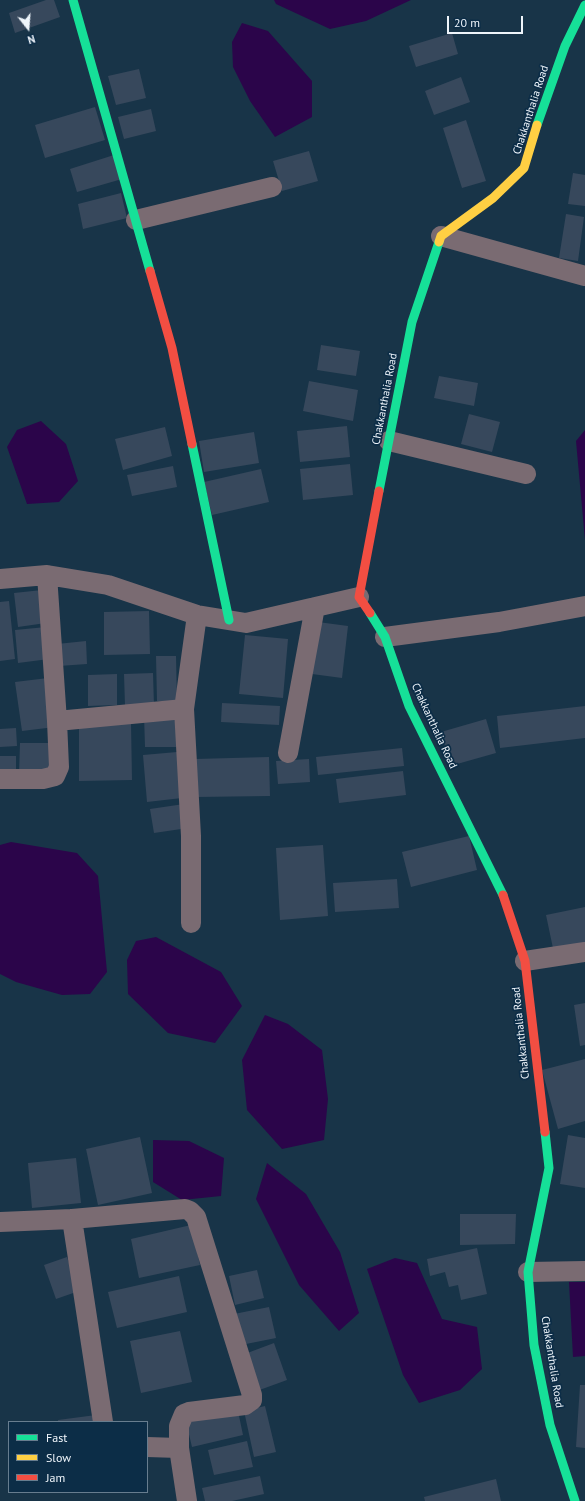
<!DOCTYPE html>
<html>
<head>
<meta charset="utf-8">
<style>
	body { margin:0 }
	#map { position:relative; width:585px; height:1501px; overflow:hidden; background:#183448; font-family:"PT Sans",sans-serif }
	canvas { display:block }
	.legend { position:absolute; left:8px; top:1421px; width:140px; height:72px; box-sizing:border-box; background:#0c2d47; border:1px solid #677d8f; margin:0; padding:5px 7px; list-style:none; font-size:12px; color:#eff5fb }
	.legend li { display:flex; align-items:center; gap:8px; height:20px }
	.legend b { width:20px; border:1px solid #677d8f }
	.north { position:absolute; left:8px; top:8px; width:40px; height:40px; -webkit-text-stroke:3px #0c2d47; paint-order:stroke; rotate:163deg; font-size:11px; font-weight:700; line-height:16px; text-align:center; color:#eff5fb }
	.north::after { content:''; display:block; margin:auto; width:14px; height:18px; background:#eff5fb; clip-path:polygon(50% 0,100% 100%,50% 72%,0 100%) }
	.scale { position:absolute; left:447px; top:16px; width:76px; height:18px; box-sizing:border-box; border:2px solid #eff5fb; border-top:0; padding-left:5px; font-size:12px; line-height:14px; white-space:nowrap; color:#eff5fb; -webkit-text-stroke:3px #0c2d47; paint-order:stroke }
</style>
</head>
<body>
<div id="map">
<canvas width="585" height="1501"></canvas>
<ul class="legend">
<li><b style="height:5px;background:#16e098"></b>Fast</li>
<li><b style="height:5px;background:#ffcf43"></b>Slow</li>
<li><b style="height:5px;background:#f24e42"></b>Jam</li>
</ul>
<div class="north">N</div>
<div class="scale">20 m</div>
</div>
<script>
const c = document.querySelector('canvas').getContext('2d');
c.lineJoin = 'round';
function fillPath(path, color) { c.fillStyle = color; c.fill(path, 'evenodd'); }
const poly = rows => new Path2D(rows.map(r => 'M' + r).join(''));
function stroke(path, color, width, dash) { c.strokeStyle = color; c.lineWidth = width; c.lineCap = dash ? 'butt' : 'round'; c.setLineDash(dash || []); c.stroke(path); }
function label(font, color, halo, rows, align = 'center') {
  c.font = font + ' "PT Sans",sans-serif'; c.lineWidth = 3.5; c.setLineDash([]); c.textBaseline = 'middle'; c.strokeStyle = halo; c.fillStyle = color; for (const [text, x, y, turn = 0] of rows) {
    c.save(); c.translate(x, y); c.rotate((+turn || 0) * Math.PI / 180); c.textAlign = isNaN(turn) ? turn : align; if (halo) c.strokeText(text, 0, 0); c.fillText(text, 0, 0); c.restore();
  }
}
const water = poly([
	[274,0,411,0,366,21,330,29,276,4],
	[242,23,268,31,312,81,312,117,275,137,250,101,233,67,232,42],
	[41,421,66,444,78,481,59,502,27,504,7,447,17,430],
	[585,430,585,540,576,441],
	[11,842,77,853,98,876,107,972,90,994,62,995,16,982,0,974,0,845],
	[156,937,221,972,242,1006,215,1043,168,1033,128,994,127,960,136,941],
	[265,1015,288,1024,322,1050,328,1099,324,1140,282,1149,247,1110,242,1060],
	[153,1140,189,1141,224,1158,221,1196,182,1200,153,1182],
	[267,1163,306,1194,340,1252,359,1313,339,1331,299,1285,256,1199],
	[395,1258,417,1263,442,1319,477,1327,482,1369,460,1390,419,1403,403,1375,367,1269],
	[569,1282,585,1282,585,1356,573,1357]
]);
const building = poly([
	[46,0,54,0,60,17,15,33,9,13],
	[452,33,458,54,416,67,409,46],
	[139,69,146,98,116,105,108,76],
	[461,77,470,102,434,115,425,91],
	[95,107,105,140,45,158,35,125],
	[151,109,156,131,124,139,118,117],
	[466,120,486,181,462,188,443,128],
	[309,151,318,181,282,191,273,161],
	[114,155,122,179,77,192,70,169],
	[573,173,585,175,585,206,568,204],
	[121,193,127,218,83,229,78,204],
	[566,214,584,217,578,261,559,258],
	[321,345,360,351,356,376,317,370],
	[439,376,478,383,474,406,434,398],
	[309,381,358,390,353,421,303,411],
	[469,414,500,422,492,452,461,444],
	[347,426,350,457,300,462,297,431],
	[165,427,172,456,123,470,115,439],
	[254,432,259,463,204,472,199,441],
	[350,464,353,495,303,500,300,469],
	[173,466,177,487,132,496,127,475],
	[261,469,269,502,212,515,204,482],
	[42,590,46,623,18,627,14,593],
	[9,601,15,659,0,661,0,602],
	[149,611,150,654,104,655,104,612],
	[318,622,348,626,342,678,312,674],
	[46,627,49,659,18,663,15,630],
	[245,635,288,639,283,698,239,694],
	[86,641,87,664,59,666,57,644],
	[156,656,176,656,177,701,157,701],
	[153,673,154,706,125,706,124,674],
	[117,674,117,705,88,706,88,675],
	[48,678,55,727,22,731,15,682],
	[222,703,280,706,279,725,221,722],
	[585,706,585,738,500,748,497,716],
	[144,715,176,715,176,747,145,747],
	[486,719,496,753,450,766,441,732],
	[131,723,132,780,79,781,79,724],
	[16,728,17,746,0,747,0,729],
	[20,743,53,743,53,774,19,774],
	[402,748,404,766,318,775,316,757],
	[177,752,182,798,147,802,143,755],
	[0,756,16,756,16,772,0,771],
	[269,757,270,796,196,797,195,759],
	[309,759,310,782,278,784,276,761],
	[403,771,406,795,339,803,336,779],
	[184,804,188,828,154,833,150,809],
	[469,836,477,870,411,887,402,852],
	[323,845,328,916,280,920,276,848],
	[397,879,399,908,335,912,333,883],
	[585,907,585,946,554,953,546,915],
	[585,1003,585,1045,580,1046,574,1005],
	[585,1059,585,1121,558,1129,542,1070],
	[568,1135,585,1138,585,1188,560,1184],
	[140,1137,152,1193,98,1205,86,1149],
	[76,1158,81,1203,32,1208,28,1163],
	[460,1214,516,1214,515,1244,460,1245],
	[191,1225,200,1265,139,1278,131,1239],
	[477,1248,487,1294,461,1300,458,1285,449,1287,445,1272,430,1276,427,1259],
	[67,1257,79,1291,56,1299,44,1265],
	[257,1270,264,1298,235,1305,229,1276],
	[179,1276,187,1312,117,1328,108,1292],
	[269,1307,276,1338,241,1345,234,1314],
	[180,1331,192,1382,141,1393,130,1341],
	[274,1343,287,1380,254,1392,242,1355],
	[580,1385,585,1385,585,1448,576,1447],
	[265,1406,276,1452,254,1457,244,1411],
	[238,1411,243,1435,192,1447,186,1422],
	[96,1415,97,1422,58,1422,58,1420],
	[247,1441,253,1467,214,1475,208,1450],
	[260,1476,264,1494,232,1501,205,1501,202,1488],
	[496,1479,501,1501,425,1501,424,1497]
]);
const street = poly([
	[136,220,272,187],
	[441,236,585,276],
	[389,441,526,474],
	[47,575,57,721],
	[0,579,47,575,108,585,197,615,246,623,359,597],
	[385,637,499,622,585,606],
	[288,753,315,607],
	[0,779,43,779,55,776,59,767,57,721,184,709],
	[191,923,191,836,184,709,197,615],
	[525,961,585,952],
	[72,1219,103,1422],
	[0,1222,72,1219,185,1209,190,1211,196,1217,252,1395,252,1400,245,1405,189,1412,184,1414,179,1426,179,1448],
	[528,1272,585,1271],
	[147,1447,179,1448,187,1501]
]);
const fast = poly([
	[73,0,150,271],
	[537,125,565,46,585,5],
	[192,444,229,620],
	[379,491,412,322,439,242],
	[370,613,385,637,409,706,503,895],
	[545,1132,549,1168,528,1272,534,1345,550,1425,575,1501]
]);
const slow = poly([
	[439,242,441,236,493,198,524,168,537,125]
]);
const jam = poly([
	[150,271,172,348,192,444],
	[370,613,359,597,379,491],
	[503,895,525,961,545,1132]
]);
const streetNames = [
	["Chakkanthalia Road",531,110,-72],
	["Chakkanthalia Road",385,399,-79],
	["Chakkanthalia Road",434,726,65],
	["Chakkanthalia Road",521,1033,-96],
	["Chakkanthalia Road",552,1362,81]
];
fillPath(water, '#2b054a');
fillPath(building, '#37485c');
stroke(street, '#7a6b72', 20);
stroke(fast, '#16e098', 9);
stroke(slow, '#ffcf43', 9);
stroke(jam, '#f24e42', 9);
label('11px', '#eff5fb', '#0c2d47', streetNames);
</script>
</body>
</html>
